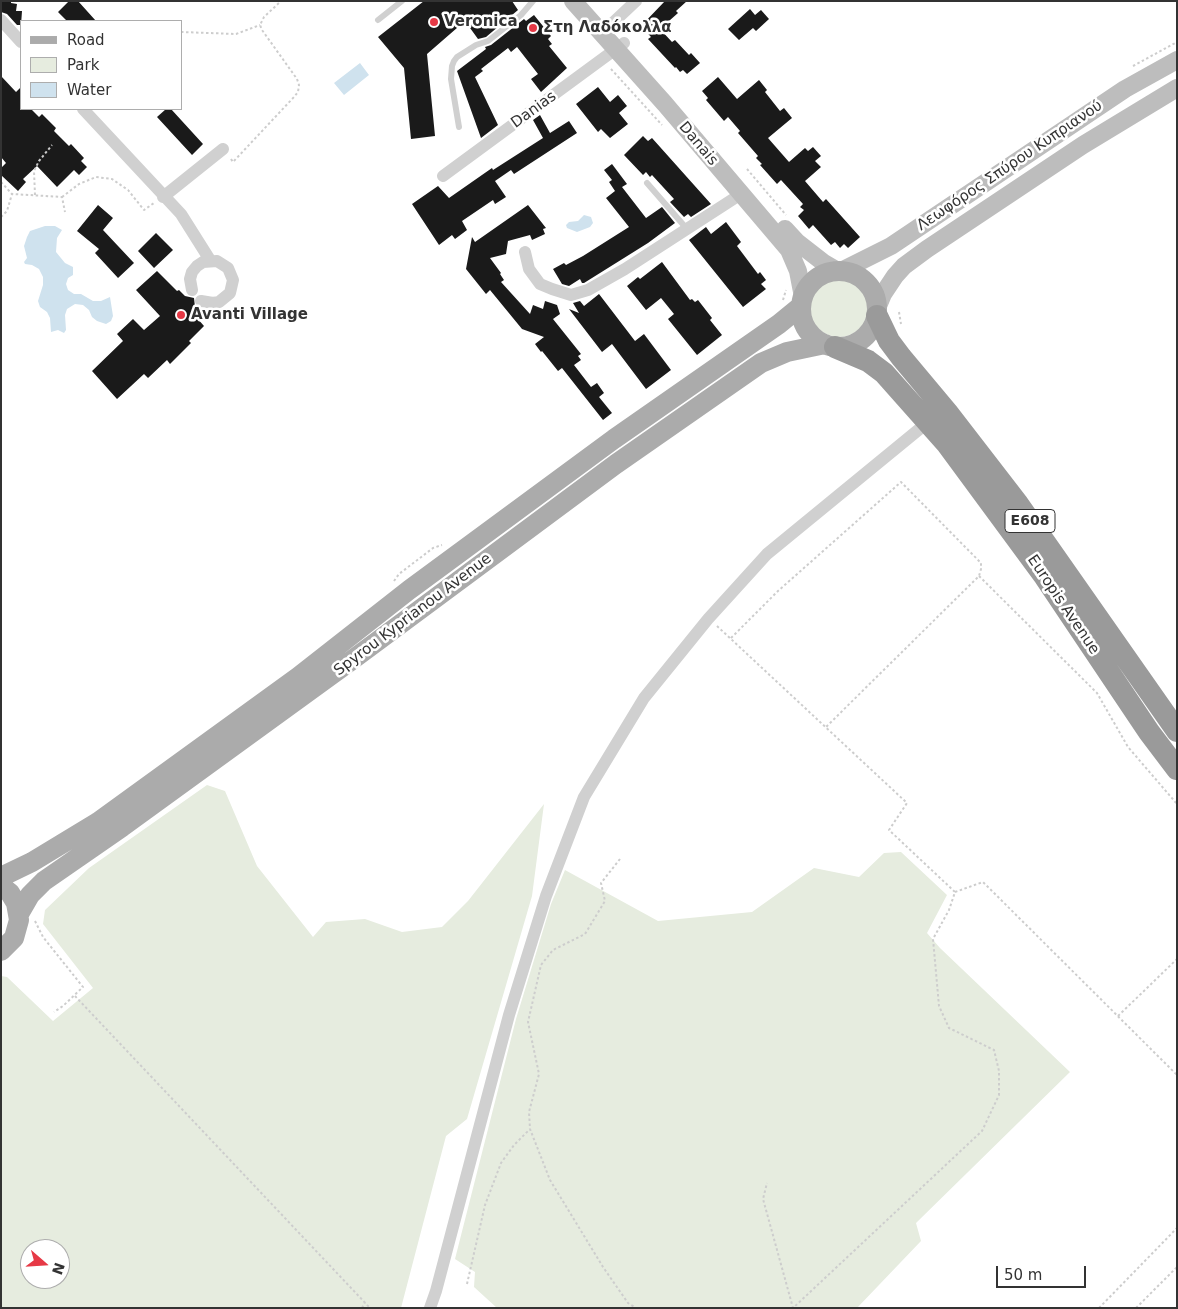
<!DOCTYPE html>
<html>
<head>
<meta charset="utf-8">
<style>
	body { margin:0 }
	#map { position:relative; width:1178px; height:1309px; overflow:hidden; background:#fff; font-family:"DejaVu Sans",sans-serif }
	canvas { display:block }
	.frame { position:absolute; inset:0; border:2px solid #333; pointer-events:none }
	.legend { position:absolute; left:20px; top:20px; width:162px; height:90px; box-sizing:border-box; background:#fff; border:1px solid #adadad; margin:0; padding:6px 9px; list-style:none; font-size:15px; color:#333 }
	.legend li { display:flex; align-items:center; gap:10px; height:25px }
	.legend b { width:25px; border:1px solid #adadad }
	.north { position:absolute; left:20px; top:1239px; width:50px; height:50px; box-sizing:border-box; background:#fff; border:1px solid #adadad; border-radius:50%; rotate:109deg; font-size:14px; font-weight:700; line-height:20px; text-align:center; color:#333 }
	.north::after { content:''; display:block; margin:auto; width:18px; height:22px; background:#e63946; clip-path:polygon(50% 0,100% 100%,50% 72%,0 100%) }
	.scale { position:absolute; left:996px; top:1266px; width:90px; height:22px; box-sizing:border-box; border:2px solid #333; border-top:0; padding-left:6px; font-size:15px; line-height:18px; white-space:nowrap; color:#333; -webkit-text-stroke:4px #fff; paint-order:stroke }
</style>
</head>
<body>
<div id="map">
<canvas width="1178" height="1309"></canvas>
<div class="frame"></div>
<ul class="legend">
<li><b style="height:6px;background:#ababab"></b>Road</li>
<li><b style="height:14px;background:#e6ecdf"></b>Park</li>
<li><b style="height:14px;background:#cfe2ee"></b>Water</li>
</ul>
<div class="north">N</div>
<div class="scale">50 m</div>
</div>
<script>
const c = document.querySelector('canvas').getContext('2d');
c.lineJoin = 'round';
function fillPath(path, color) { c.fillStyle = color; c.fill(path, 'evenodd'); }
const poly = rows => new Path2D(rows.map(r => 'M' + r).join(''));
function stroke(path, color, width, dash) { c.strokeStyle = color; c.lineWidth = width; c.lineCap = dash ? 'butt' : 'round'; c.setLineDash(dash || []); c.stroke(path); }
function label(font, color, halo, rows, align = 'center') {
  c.font = font + ' "DejaVu Sans",sans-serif'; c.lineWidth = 5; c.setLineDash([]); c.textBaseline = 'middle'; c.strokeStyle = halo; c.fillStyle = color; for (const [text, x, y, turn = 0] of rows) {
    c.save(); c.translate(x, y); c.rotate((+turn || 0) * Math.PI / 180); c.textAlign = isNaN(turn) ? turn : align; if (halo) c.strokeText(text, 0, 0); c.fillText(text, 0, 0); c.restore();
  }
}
const green = poly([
	'810 308a29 29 0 1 1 58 0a29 29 0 1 1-58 0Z',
	[207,785,225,791,257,866,313,937,326,922,365,919,402,932,442,927,468,901,544,804,532,896,467,1119,446,1136,401,1308,1,1308,1,976,7,977,53,1021,93,988,43,924,45,910,89,868],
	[30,1249,60,1249,60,1279,30,1279],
	[901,852,947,895,927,933,940,948,1070,1072,916,1223,921,1241,857,1308,497,1308,474,1287,475,1272,455,1259,516,1019,551,904,565,870,658,921,752,912,814,868,859,877,884,853]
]);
const water = poly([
	[360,63,369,75,344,95,334,83],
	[584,215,591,217,593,223,590,227,577,232,567,228,566,225,569,222,578,221],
	[45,226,55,226,62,230,57,238,56,252,65,263,73,267,73,275,68,278,66,284,68,290,74,294,81,294,93,301,101,301,110,297,113,316,111,321,106,324,97,321,92,317,89,310,83,305,75,304,67,309,65,315,66,330,64,333,58,330,51,332,50,318,47,312,40,307,38,301,43,285,43,277,39,269,32,265,25,264,24,262,27,258,24,246,27,237,30,231]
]);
const building = poly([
	[1,1,11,1,11,3,17,4,16,11,22,11,21,25,17,25,7,14,1,12],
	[69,1,78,1,96,21,67,21,58,12],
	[424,1,512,1,518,10,486,37,478,39,465,21,427,54,435,136,411,139,404,68,378,37],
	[665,1,687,1,676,11,678,13,660,29,672,42,675,40,689,55,691,53,700,63,687,74,683,70,680,72,676,67,675,68,648,39,651,37,641,26],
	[750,9,755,15,761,10,769,19,756,31,753,28,739,40,728,29],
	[534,15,551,36,548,39,552,44,549,46,567,68,541,92,531,79,538,74,517,47,511,52,508,48,481,69,483,71,475,77,498,125,481,138,457,71,486,49,485,47,491,45,524,19,526,21],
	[1,76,16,92,21,87,21,109,31,109,39,117,42,114,56,128,54,131,69,146,71,144,84,158,81,161,87,167,79,175,74,170,57,187,37,166,23,179,26,182,18,191,1,175,1,168,6,163,1,157],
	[718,77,737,99,759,80,767,90,765,92,780,111,784,108,792,118,768,138,789,162,805,148,808,151,813,147,821,156,815,161,821,167,805,181,823,202,826,199,860,237,848,248,844,244,840,248,835,242,831,245,813,225,809,229,798,216,804,210,800,207,803,204,781,180,777,184,760,165,762,164,756,158,758,156,738,133,740,131,728,117,724,121,706,100,708,98,702,91],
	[598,87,610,102,618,95,627,106,619,113,628,124,610,138,601,129,598,132,576,104],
	[166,109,171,109,203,144,192,155,157,117],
	[540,115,550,133,569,121,577,133,514,174,511,170,495,181,506,197,495,204,493,200,462,221,467,230,455,239,452,235,439,245,412,204,438,186,449,198,492,168,493,170,543,138,533,120],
	[643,136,648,141,652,138,711,204,691,217,688,214,684,217,670,202,674,199,652,175,650,177,646,172,643,175,624,155],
	[612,164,627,184,622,187,646,218,662,207,675,223,648,243,584,283,582,283,580,279,569,286,562,284,553,269,564,263,566,265,583,256,629,227,606,198,615,191,609,182,612,180,604,170],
	[98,205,113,218,103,230,134,263,118,278,95,253,99,249,77,231],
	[528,205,546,228,543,229,545,234,532,240,530,235,508,241,506,254,490,258,501,273,500,274,504,280,501,282,530,314,533,305,543,309,545,301,557,305,560,314,553,319,581,354,578,356,581,360,574,365,591,387,597,383,604,393,599,397,612,413,603,420,562,368,558,371,542,351,541,352,535,344,544,337,522,329,490,290,486,294,466,269,472,237,475,242],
	[726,222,741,242,737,246,758,274,760,272,766,280,761,284,766,289,743,307,689,240,706,227,711,234],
	[156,233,173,250,154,268,138,251],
	[662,262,690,300,692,299,695,302,698,300,712,318,710,320,722,335,697,355,668,319,674,314,661,298,646,310,627,286,638,277,640,279],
	[157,271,177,291,179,290,185,296,194,298,195,307,201,315,197,318,204,326,189,341,191,343,170,364,167,360,148,378,144,374,117,399,92,371,123,341,117,334,133,319,144,330,160,316,136,290],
	[599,294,635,341,644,334,671,370,646,389,612,344,602,352,569,309,579,313,573,303,580,301,584,306]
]);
const path = poly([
	[181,32,236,34,260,25],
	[1133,66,1177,42],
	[611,69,662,125],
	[231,159,233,162,294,97,298,92,299,85,297,79,262,30,260,25,264,17,281,1],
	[747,169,786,215],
	[1,182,12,194,62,197,65,212],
	[35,195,34,171,39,161,52,145],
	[62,197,79,184,96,177,112,179,128,190,144,210,154,203],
	[1,217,7,211,12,194],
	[783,300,786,290],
	[899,312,901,324],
	[979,576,1097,693,1128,747,1177,804],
	[394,581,399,574,433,548,442,545],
	[717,626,907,803,889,830,955,892,949,910,933,939,939,1006,949,1028,994,1050,999,1071,999,1095,982,1131,793,1308,763,1199,767,1183],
	[731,638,778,591,901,482,981,563,981,569,979,576,826,727],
	[620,859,601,883,605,901,585,934,553,950,541,965,528,1022,539,1074,529,1112,530,1129,550,1180,603,1267,628,1303,636,1308],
	[955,892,983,882,1177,1075],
	[35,921,43,937,83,987,63,1006,54,1012],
	[75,996,370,1308],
	[1118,1016,1177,959],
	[467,1284,485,1205,501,1163,514,1145,530,1129],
	[362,1308,365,1302],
	[1099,1308,1177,1228],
	[1136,1308,1177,1267]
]);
const lane = poly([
	[378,20,402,1],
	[459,127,451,79,452,66,454,61,457,57,476,45,488,41,521,15,533,1],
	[647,183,687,229]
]);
const street = poly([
	[1,20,21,42],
	[602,33,636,1],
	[83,109,181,214,210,260],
	[443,176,624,43],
	[163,197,223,149],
	[525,252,529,269,540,284,552,289,571,295,588,290,625,269,741,194],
	[192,290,190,279,192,272,197,266,203,262,217,261,228,268,233,280,230,293,219,302,213,303,201,301],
	[430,1308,436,1291,509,1015,546,896,584,797,644,698,708,619,767,554,928,422]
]);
const secondary = poly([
	[573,1,665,104,789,250,798,271,803,297],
	[785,229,797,242,824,263,836,270],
	[843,270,891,246,1125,89,1177,60],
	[878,306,883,294,895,276,904,266,927,249,1083,145,1177,88]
]);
const primary = poly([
	'801 309a38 38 0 1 1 76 0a38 38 0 1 1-76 0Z',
	[1,877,32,862,98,822,298,677,409,590,614,439,779,324,801,306],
	[1,886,10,893,16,903,19,920,14,938,1,951],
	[19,914,30,895,44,881,122,827,352,660,616,464,761,363,787,352,825,344]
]);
const highway = poly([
	[877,316,889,341,901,357,947,412,1018,504,1177,731],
	[835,347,868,361,884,373,947,444,1045,577,1149,732,1177,769]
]);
const markers = [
	[434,22,5,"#e63946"],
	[533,28,5,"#e63946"],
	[181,315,5,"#e63946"]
];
const shields = [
	[1030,521,50]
];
const shieldNames = [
	["E608",1030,521]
];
const poiNames = [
	["Veronica",444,22],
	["Στη Λαδόκολλα",543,28],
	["Avanti Village",191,315]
];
const streetNames = [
	["Danias",534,110,-36],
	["Danais",698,144,50],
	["Λεωφόρος Σπύρου Κυπριανού",1010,166,-34],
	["Europis Avenue",1063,605,56],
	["Spyrou Kyprianou Avenue",413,615,-37]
];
fillPath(green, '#e6ecdf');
fillPath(water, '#cfe2ee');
fillPath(building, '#1a1a1a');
stroke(path, '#cdcdcd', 2, [2.5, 2.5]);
stroke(lane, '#d0d0d0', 6);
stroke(street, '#d0d0d0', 12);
stroke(secondary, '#bdbdbd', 18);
stroke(primary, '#ababab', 20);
stroke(highway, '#9a9a9a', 22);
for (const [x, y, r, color] of markers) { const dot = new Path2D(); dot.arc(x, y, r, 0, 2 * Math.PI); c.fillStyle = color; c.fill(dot); stroke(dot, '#fff', 2); }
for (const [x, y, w] of shields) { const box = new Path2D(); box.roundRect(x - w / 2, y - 11.5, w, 23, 4); c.fillStyle = '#fff'; c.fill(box); stroke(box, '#333', 1); }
label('bold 14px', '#333', null, shieldNames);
label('bold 15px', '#333', '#fff', poiNames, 'left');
label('15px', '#333', '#fff', streetNames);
</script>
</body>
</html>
